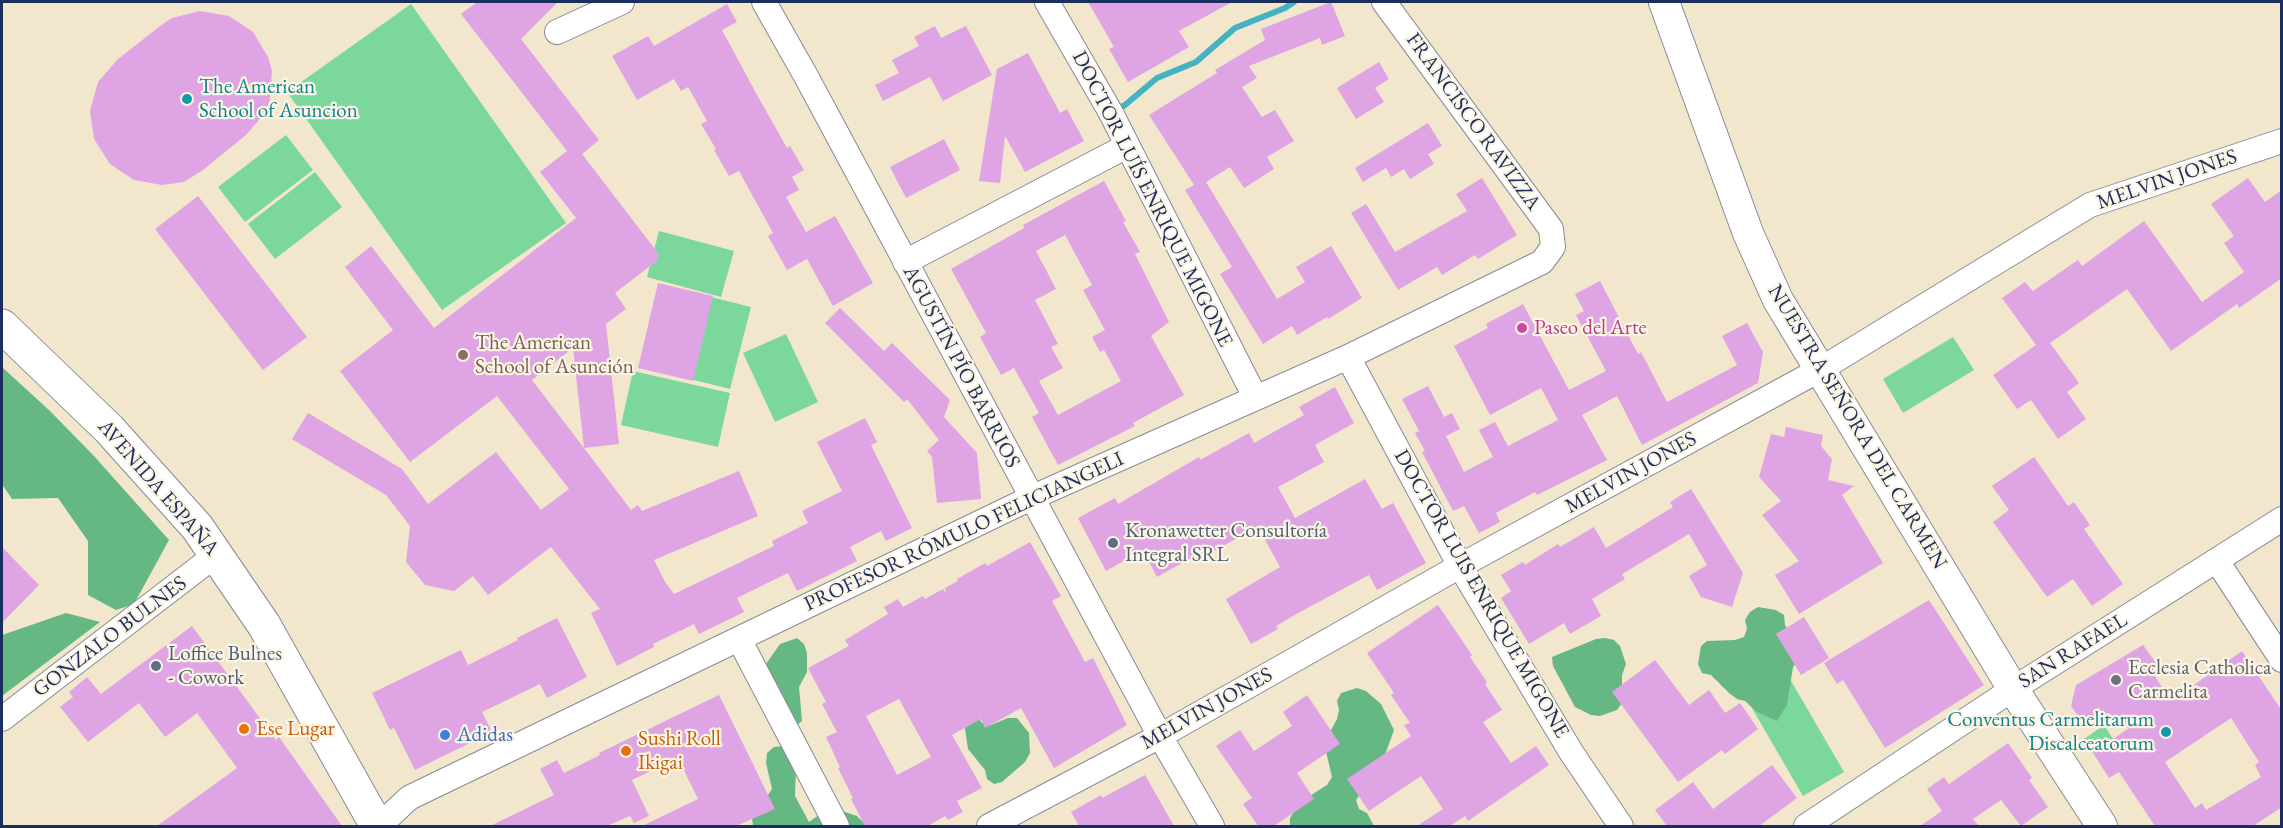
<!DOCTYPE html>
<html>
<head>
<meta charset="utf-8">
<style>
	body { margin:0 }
	#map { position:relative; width:2283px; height:828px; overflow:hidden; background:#f2e7cc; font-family:"EB Garamond",serif }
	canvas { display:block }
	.frame { position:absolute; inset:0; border:3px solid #1b2f5e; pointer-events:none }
</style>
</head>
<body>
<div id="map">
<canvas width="2283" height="828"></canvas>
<div class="frame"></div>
</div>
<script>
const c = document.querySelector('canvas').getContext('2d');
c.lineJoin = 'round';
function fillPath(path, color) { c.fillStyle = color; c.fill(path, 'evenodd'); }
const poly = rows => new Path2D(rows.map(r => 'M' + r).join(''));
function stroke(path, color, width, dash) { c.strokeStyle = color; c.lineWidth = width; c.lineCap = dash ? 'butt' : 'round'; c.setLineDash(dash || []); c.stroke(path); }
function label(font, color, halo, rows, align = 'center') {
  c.font = font + ' "EB Garamond",serif'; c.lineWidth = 4.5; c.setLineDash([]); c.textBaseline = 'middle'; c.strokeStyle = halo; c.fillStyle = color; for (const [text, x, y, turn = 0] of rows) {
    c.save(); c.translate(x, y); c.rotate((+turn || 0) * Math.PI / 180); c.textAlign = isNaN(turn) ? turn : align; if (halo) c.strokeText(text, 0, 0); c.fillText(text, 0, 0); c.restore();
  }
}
const green = poly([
	[411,4,566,223,442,310,287,92],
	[286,135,313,170,245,222,218,187],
	[315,172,342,207,275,259,248,224],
	[659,231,734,251,721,297,647,277],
	[703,295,751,307,730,389,682,377],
	[786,334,818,402,775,422,743,353],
	[1953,337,1974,370,1903,413,1883,379],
	[633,371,730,393,718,447,621,425],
	[1783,667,1844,772,1803,796,1742,691],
	[2104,725,2113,739,2093,753,2084,739]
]);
const forest = poly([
	[2,367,50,411,94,456,169,540,134,604,116,610,88,595,88,541,58,498,12,499,2,484],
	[1758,607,1776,610,1784,615,1785,625,1799,651,1798,660,1793,667,1787,705,1777,721,1757,712,1745,701,1737,699,1729,693,1711,675,1702,673,1698,664,1701,646,1707,641,1735,640,1744,637,1747,629,1745,620,1750,612],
	[66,613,100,622,2,696,2,635],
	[797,638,804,644,807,653,807,672,799,687,802,721,796,726,761,671,780,644],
	[1605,638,1614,640,1620,646,1626,664,1622,675,1622,703,1617,710,1600,716,1591,715,1575,707,1553,666,1552,657,1596,639],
	[1357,688,1366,691,1381,704,1394,730,1380,769,1356,800,1359,809,1367,813,1374,826,1290,826,1290,818,1295,810,1308,797,1327,785,1332,777,1324,743,1337,719,1339,710,1337,701,1341,693],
	[977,716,982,723,991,725,1008,718,1017,718,1029,733,1030,753,1025,762,1002,782,994,784,987,779,985,770,968,749,965,729,968,719],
	[783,746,796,767,795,796,809,822,830,807,857,816,867,826,753,826,752,818,772,789,766,763,767,753,774,747]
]);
const stream = poly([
	[1114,111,1125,105,1157,78,1196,62,1235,28,1285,8,1294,2]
]);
const building = poly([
	[477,2,558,2,521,39,599,140,582,154,658,253,658,260,615,293,626,309,606,324,619,444,584,448,631,510,638,505,642,511,739,471,758,516,654,560,665,582,674,594,774,546,772,541,808,523,802,511,842,491,817,442,865,418,877,442,871,445,912,528,886,541,881,531,850,547,857,561,797,591,788,573,737,598,744,612,699,634,694,624,653,644,654,647,617,666,591,613,600,609,551,547,488,595,473,576,454,591,425,585,406,562,410,526,386,495,292,439,308,413,402,469,428,504,496,452,541,510,569,489,497,396,410,462,340,371,393,330,345,267,371,246,434,328,576,218,540,172,567,151,461,14],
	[573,348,584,448,532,380],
	[1088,2,1232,2,1179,31,1189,47,1128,82,1109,49,1114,47],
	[1331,2,1345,36,1322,45,1320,38,1249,66,1257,78,1242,87,1262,117,1275,110,1294,141,1267,157,1274,169,1244,188,1230,167,1206,182,1277,299,1305,282,1296,267,1331,246,1362,298,1328,319,1327,317,1297,335,1292,326,1263,344,1220,274,1232,267,1185,190,1194,185,1149,115,1217,73,1215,70,1265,40,1261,29],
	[727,4,737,22,722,30,756,93,787,148,790,146,804,170,792,177,799,190,786,197,806,232,835,216,873,283,833,306,807,259,787,270,768,236,773,233,739,171,729,176,714,150,716,149,701,124,707,121,688,87,681,91,674,79,637,100,612,56,648,36,654,46],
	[200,11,229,16,253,32,268,57,272,71,270,100,265,113,246,135,203,170,184,182,162,185,134,180,110,164,94,139,90,111,98,82,117,60,160,26,172,18],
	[935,26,941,38,966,26,992,75,943,101,930,77,883,101,875,85,899,73,892,60,919,46,914,37],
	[1028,53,1060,113,1067,109,1084,141,1025,172,1005,136,1000,183,979,181,997,69],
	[1379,62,1389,79,1375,88,1384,102,1356,119,1337,88],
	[1428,123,1442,146,1428,154,1434,164,1410,179,1404,169,1391,177,1386,168,1363,182,1355,168],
	[944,139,960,170,906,198,890,167],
	[1482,178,1517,235,1478,259,1475,255,1442,275,1437,267,1398,290,1351,213,1366,204,1395,252,1467,211,1456,194],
	[2248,178,2265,202,2282,190,2282,278,2239,308,2237,304,2171,351,2127,289,2050,343,2079,383,2067,392,2086,419,2058,439,2031,400,2017,409,1993,375,2036,345,2002,298,2025,282,2033,291,2078,260,2082,266,2144,221,2202,302,2244,272,2224,243,2234,236,2211,204],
	[1104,181,1126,221,1123,222,1140,252,1135,254,1169,322,1151,336,1184,395,1133,423,1135,426,1058,465,1032,417,1039,413,1014,368,1001,375,980,337,986,333,951,269,1024,228,1023,225],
	[1065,235,1092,285,1083,290,1105,330,1092,337,1100,352,1104,350,1121,381,1058,415,1039,381,1063,368,1051,347,1058,344,1035,300,1056,289,1036,251],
	[198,196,307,337,263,370,155,229],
	[1600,281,1638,354,1641,352,1667,402,1737,365,1722,336,1747,323,1763,352,1758,383,1642,445,1617,396,1582,415,1607,460,1537,495,1535,492,1496,513,1500,522,1479,533,1464,506,1453,511,1422,452,1425,451,1415,433,1419,431,1402,399,1428,386,1444,417,1452,413,1460,429,1446,436,1464,472,1493,457,1479,430,1495,422,1508,446,1558,420,1541,388,1490,415,1454,346,1488,328,1486,324,1523,304,1569,390,1606,371,1576,315,1584,311,1575,294],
	[658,283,713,296,693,381,638,368],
	[840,308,884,351,892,343,950,400,944,417,977,453,981,499,937,503,932,457,927,451,939,440,907,399,904,402,825,323],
	[1335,387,1354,423,1315,445,1324,462,1278,487,1295,518,1365,479,1382,509,1393,503,1426,563,1377,590,1369,575,1300,612,1276,626,1278,629,1251,644,1226,599,1280,567,1258,527,1197,560,1195,556,1157,577,1143,550,1106,571,1078,518,1115,498,1118,504,1199,457,1200,460,1249,433,1254,443,1304,415,1299,407],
	[1786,427,1823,435,1821,446,1832,459,1828,480,1854,486,1842,495,1883,563,1799,614,1775,575,1799,561,1762,515,1781,501,1759,477,1771,434,1784,437],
	[2034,457,2068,506,2074,502,2090,525,2084,529,2123,584,2092,606,2073,579,2047,597,1993,522,2009,510,1992,486],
	[1691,489,1743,573,1732,607,1701,597,1689,576,1707,565,1689,534,1622,574,1625,579,1592,599,1601,616,1570,634,1564,623,1529,644,1501,598,1511,591,1501,575,1523,562,1525,565,1558,544,1560,547,1594,527,1606,548,1673,507,1670,502],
	[1030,542,1061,596,1052,601,1085,662,1093,658,1127,725,1054,768,1021,708,985,728,981,719,952,735,982,788,957,801,963,812,948,820,945,816,928,826,865,826,851,799,853,798,838,768,840,767,826,737,837,732,822,704,826,702,808,668,849,646,845,640,888,614,884,607,898,599,903,607,923,596,925,599,943,589,946,594,945,588,958,581,957,579,985,563,987,566],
	[899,699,931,757,897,775,866,716],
	[2,547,39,585,2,623],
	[1929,600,1984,685,1885,748,1843,680,1837,684,1824,663],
	[1438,605,1472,655,1470,657,1487,682,1485,684,1502,710,1483,722,1511,763,1536,746,1549,765,1468,821,1465,816,1450,826,1417,826,1443,809,1421,776,1369,811,1347,779,1411,736,1404,725,1410,723,1391,695,1394,693,1367,653],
	[1804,617,1829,658,1801,675,1776,634],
	[557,618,587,677,547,698,540,684,482,712,492,732,415,770,394,728,390,730,372,693,461,650,468,665,518,640,517,638],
	[192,626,276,740,279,737,342,826,157,826,237,768,197,713,165,737,139,703,88,742,60,707,73,697,69,692,87,677,101,694],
	[2143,645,2160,668,2154,675,2171,701,2242,651,2282,711,2282,807,2253,826,2155,826,2119,772,2109,778,2093,753,2129,728,2079,717,2071,706,2076,685],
	[2231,718,2259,762,2255,765,2261,777,2206,810,2202,803,2195,808,2165,762],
	[1655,660,1689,705,1709,690,1725,713,1740,703,1758,729,1725,754,1722,750,1678,782,1612,692],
	[719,695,775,809,736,826,642,826,698,799,678,758,632,780,649,816,634,823,630,816,607,826,490,826,554,795,540,769,557,760,564,773,600,755,599,753],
	[1307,695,1340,744,1297,773,1314,799,1274,826,1258,826,1243,804,1252,798,1216,746,1240,730,1254,751,1292,726,1283,712],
	[2008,743,2032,778,2029,780,2048,807,2021,826,2001,800,1973,819,1979,826,1920,826,1942,811,1927,789,1944,777,1949,784],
	[1772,765,1797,798,1759,826,1667,826,1655,810,1693,782,1713,809],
	[1145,775,1174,826,1079,826,1071,812,1101,795,1102,798]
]);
const minor = poly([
	[764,2,807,78,1160,736,1212,826],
	[1047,2,1111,113,1255,397],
	[557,32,622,2],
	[905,262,1127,146],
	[1348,357,1460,566,1571,752,1621,826],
	[2217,561,2282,660],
	[739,639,837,826],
	[2,719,217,554],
	[379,826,409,798,417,794,1031,498,1348,357,1542,262,1553,247,1551,229,1384,2],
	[989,826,1160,736,1460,566,1821,369,2090,205,2282,141],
	[1806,826,2013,689,2282,519]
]);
const tertiary = poly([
	[1664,2,1748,233,1778,300,2013,689,2102,826]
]);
const primary = poly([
	[2,326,109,429,197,527,264,625,377,826]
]);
const markers = [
	[187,99,6,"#0f9aa8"],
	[1522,328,6,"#d1479c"],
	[463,355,6,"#8d6e63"],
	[1113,543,6,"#5c6f8a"],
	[156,666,6,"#5c6f8a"],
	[2116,680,6,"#6b7280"],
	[244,729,6,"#e8710a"],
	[2166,732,6,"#0f9aa8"],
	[445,735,6,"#3f7fe0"],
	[626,751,6,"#e8710a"]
];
const cultureNames = [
	["The American",199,87],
	["School of Asuncion",199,111],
	["Conventus Carmelitarum",2154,720,"right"],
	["Discalceatorum",2154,744,"right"]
];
const streetNames = [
	["FRANCISCO RAVIZZA",1473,122,54],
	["MELVIN JONES",2167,180,-19],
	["DOCTOR LUÍS ENRIQUE MIGONE",1152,199,63],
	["AGUSTÍN PÍO BARRIOS",961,367,62],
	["NUESTRA SEÑORA DEL CARMEN",1857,427,59],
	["MELVIN JONES",1631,473,-29],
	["AVENIDA ESPAÑA",158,488,49],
	["PROFESOR RÓMULO FELICIANGELI",964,532,-25],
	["DOCTOR LUIS ENRIQUE MIGONE",1481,594,60],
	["GONZALO BULNES",110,637,-37],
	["SAN RAFAEL",2073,651,-32],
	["MELVIN JONES",1207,709,-29]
];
const hotelNames = [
	["Paseo del Arte",1534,328]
];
const educationNames = [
	["The American",475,343],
	["School of Asunción",475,367]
];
const serviceNames = [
	["Kronawetter Consultoría",1125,531],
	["Integral SRL",1125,555],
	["Loffice Bulnes",168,654],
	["- Cowork",168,678]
];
const worshipNames = [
	["Ecclesia Catholica",2128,668],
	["Carmelita",2128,692]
];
const foodNames = [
	["Ese Lugar",256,729],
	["Sushi Roll",638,739],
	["Ikigai",638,763]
];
const shopNames = [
	["Adidas",457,735]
];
fillPath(green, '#7cd79d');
fillPath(forest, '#65b884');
stroke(stream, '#45b2c2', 6);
fillPath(building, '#dea4e4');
stroke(minor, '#868b95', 26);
stroke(tertiary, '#868b95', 32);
stroke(primary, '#868b95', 35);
stroke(minor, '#fff', 24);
stroke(tertiary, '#fff', 30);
stroke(primary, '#fff', 33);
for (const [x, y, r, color] of markers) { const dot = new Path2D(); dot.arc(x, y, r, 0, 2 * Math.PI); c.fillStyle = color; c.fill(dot); stroke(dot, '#fcf5e5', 2); }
label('21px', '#0d838f', '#fcf5e5', cultureNames, 'left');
label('21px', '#1b2f5e', '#fcf5e5', streetNames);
label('21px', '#b23c85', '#fcf5e5', hotelNames, 'left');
label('21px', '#785e54', '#fcf5e5', educationNames, 'left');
label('21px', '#4e5e75', '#fcf5e5', serviceNames, 'left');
label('21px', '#5b616d', '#fcf5e5', worshipNames, 'left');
label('21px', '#c56008', '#fcf5e5', foodNames, 'left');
label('21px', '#366cbe', '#fcf5e5', shopNames, 'left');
</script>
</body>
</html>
